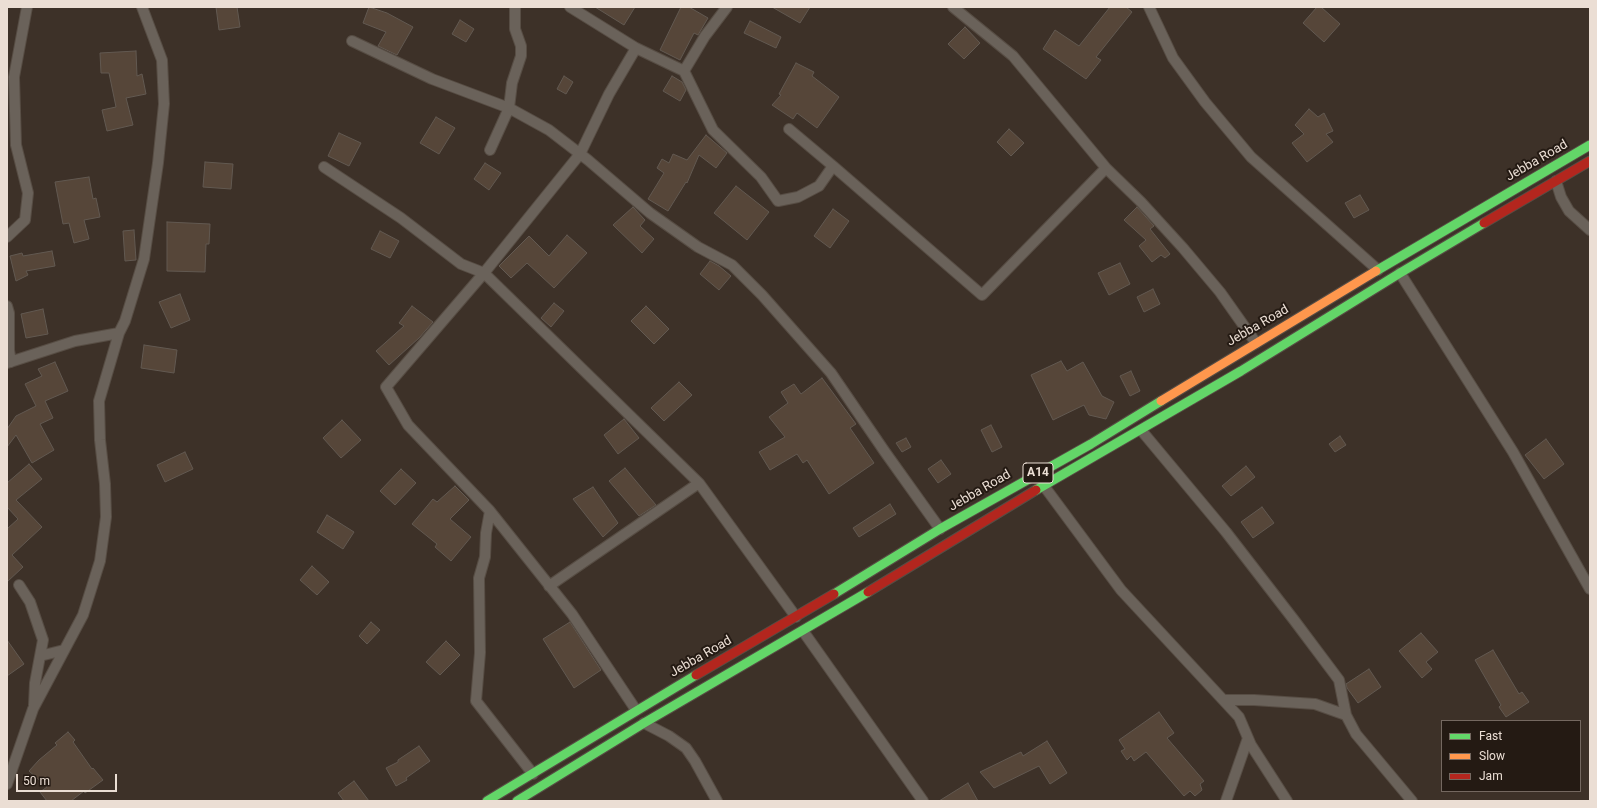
<!DOCTYPE html>
<html>
<head>
<meta charset="utf-8">
<style>
	body { margin:0 }
	#map { position:relative; width:1597px; height:808px; overflow:hidden; background:#3d3128; font-family:Roboto,sans-serif }
	canvas { display:block }
	.frame { position:absolute; inset:0; border:8px solid #ebded4; pointer-events:none }
	.legend { position:absolute; left:1441px; top:720px; width:140px; height:72px; box-sizing:border-box; background:#241a13; border:1px solid #746860; margin:0; padding:5px 7px; list-style:none; font-size:12px; color:#ebded4 }
	.legend li { display:flex; align-items:center; gap:8px; height:20px }
	.legend b { width:20px; border:1px solid #746860 }
	.scale { position:absolute; left:16px; top:774px; width:101px; height:18px; box-sizing:border-box; border:2px solid #ebded4; border-top:0; padding-left:5px; font-size:12px; line-height:14px; white-space:nowrap; color:#ebded4; -webkit-text-stroke:3px #241a13; paint-order:stroke }
</style>
</head>
<body>
<div id="map">
<canvas width="1597" height="808"></canvas>
<div class="frame"></div>
<ul class="legend">
<li><b style="height:5px;background:#63d668"></b>Fast</li>
<li><b style="height:5px;background:#ff974d"></b>Slow</li>
<li><b style="height:5px;background:#b3261e"></b>Jam</li>
</ul>
<div class="scale">50 m</div>
</div>
<script>
const c = document.querySelector('canvas').getContext('2d');
c.lineJoin = 'round';
function fillPath(path, color) { c.fillStyle = color; c.fill(path, 'evenodd'); }
const poly = rows => new Path2D(rows.map(r => 'M' + r).join(''));
function stroke(path, color, width, dash) { c.strokeStyle = color; c.lineWidth = width; c.lineCap = dash ? 'butt' : 'round'; c.setLineDash(dash || []); c.stroke(path); }
function label(font, color, halo, rows, align = 'center') {
  c.font = font + ' Roboto,sans-serif'; c.lineWidth = 4; c.setLineDash([]); c.textBaseline = 'middle'; c.strokeStyle = halo; c.fillStyle = color; for (const [text, x, y, turn = 0] of rows) {
    c.save(); c.translate(x, y); c.rotate((+turn || 0) * Math.PI / 180); c.textAlign = isNaN(turn) ? turn : align; if (halo) c.strokeText(text, 0, 0); c.fillText(text, 0, 0); c.restore();
  }
}
const building = poly([
	[216,7,237,7,240,27,219,30,216,7],
	[369,7,387,13,413,27,397,55,378,46,386,32,363,23,369,7],
	[595,7,635,7,624,25,595,7],
	[681,7,689,7,708,18,698,35,694,33,680,60,660,50,681,7],
	[772,7,810,7,800,23,772,7],
	[1110,7,1126,7,1132,12,1096,57,1101,60,1086,79,1043,49,1055,30,1079,46,1110,7],
	[1317,7,1321,7,1340,24,1324,42,1303,23,1317,7],
	[460,20,474,29,466,42,452,34,460,20],
	[750,21,781,37,776,48,744,33,750,21],
	[965,27,980,43,964,59,948,44,965,27],
	[136,51,137,76,142,74,146,94,126,98,133,125,107,131,102,110,116,107,109,73,101,73,100,53,136,51],
	[796,63,814,72,812,76,839,97,817,128,797,113,793,119,772,105,781,95,779,94,796,63],
	[564,76,573,82,566,94,557,89,564,76],
	[672,76,682,82,686,90,680,101,663,91,672,76],
	[1309,109,1318,117,1324,113,1333,131,1326,134,1333,142,1307,162,1292,143,1304,134,1295,125,1309,109],
	[436,117,455,128,439,154,420,143,436,117],
	[1009,129,1024,143,1011,156,997,142,1009,129],
	[339,133,361,143,349,166,328,156,339,133],
	[706,135,727,153,716,168,699,155,687,183,686,182,668,211,648,199,664,173,657,168,662,159,669,163,673,154,687,160,706,135],
	[205,162,233,164,231,189,203,187,205,162],
	[485,163,501,173,489,190,474,179,485,163],
	[89,177,93,199,96,198,100,217,84,220,89,239,74,243,69,223,63,224,55,182,89,177],
	[736,186,769,212,747,240,714,213,736,186],
	[1360,195,1369,210,1354,218,1345,203,1360,195],
	[633,207,645,220,640,226,654,239,642,253,613,225,633,207],
	[1137,207,1154,226,1150,229,1170,254,1165,258,1161,255,1152,262,1139,246,1146,240,1124,220,1137,207],
	[833,209,849,221,830,248,814,236,833,209],
	[167,222,210,224,209,244,206,244,205,272,167,271,167,222],
	[134,230,136,260,125,261,123,231,134,230],
	[380,231,399,241,390,258,371,249,380,231],
	[567,235,587,253,554,288,527,263,511,278,499,266,529,236,549,256,567,235],
	[52,251,55,266,26,271,28,275,16,281,10,256,22,253,23,256,52,251],
	[710,261,719,266,731,276,719,290,700,274,710,261],
	[1120,263,1130,284,1109,295,1098,273,1120,263],
	[1153,289,1160,304,1144,312,1137,297,1153,289],
	[180,294,190,320,171,328,159,302,180,294],
	[554,303,564,311,551,327,541,318,554,303],
	[412,306,433,322,419,338,389,365,376,351,404,326,399,323,412,306],
	[646,306,669,329,654,344,631,321,646,306],
	[43,309,48,334,26,338,21,314,43,309],
	[144,345,177,350,174,373,141,368,144,345],
	[1061,361,1067,371,1083,362,1102,396,1114,402,1106,419,1089,415,1084,405,1053,420,1031,375,1061,361],
	[55,362,68,391,45,401,53,418,40,424,54,450,32,463,16,435,7,447,7,429,16,416,36,406,25,384,42,376,38,369,55,362],
	[1131,371,1140,391,1130,396,1120,376,1131,371],
	[822,378,856,424,850,428,874,463,829,494,807,460,803,463,797,454,770,470,759,452,785,437,769,417,788,403,781,392,794,384,801,394,822,378],
	[679,382,692,395,664,421,651,408,679,382],
	[624,419,639,438,618,454,604,435,624,419],
	[342,420,361,440,341,458,323,438,342,420],
	[991,425,1002,447,992,452,981,430,991,425],
	[1340,436,1346,445,1335,452,1329,444,1340,436],
	[906,438,911,447,902,452,896,443,906,438],
	[1546,439,1564,464,1544,479,1525,455,1546,439],
	[185,452,193,469,165,482,157,465,185,452],
	[941,460,951,474,938,483,928,469,941,460],
	[29,464,42,479,16,500,42,527,12,555,23,567,7,582,7,529,18,519,7,507,7,483,29,464],
	[1246,466,1255,477,1231,496,1222,486,1246,466],
	[625,468,656,505,639,516,609,481,625,468],
	[401,469,416,483,395,505,380,491,401,469],
	[455,486,469,500,450,519,471,537,451,561,435,547,437,544,412,524,433,499,437,502,455,486],
	[593,487,618,523,603,537,573,499,593,487],
	[890,504,896,514,859,537,853,528,890,504],
	[1262,507,1274,523,1253,538,1241,522,1262,507],
	[327,515,354,532,343,549,317,532,327,515],
	[312,566,329,582,317,595,300,580,312,566],
	[371,622,380,630,367,644,359,636,371,622],
	[570,622,601,670,574,688,543,639,570,622],
	[1421,633,1438,652,1426,662,1432,669,1422,678,1399,651,1421,633],
	[7,640,24,664,7,676,7,640],
	[446,641,460,655,440,675,426,662,446,641],
	[1493,650,1519,694,1522,692,1529,702,1506,717,1499,707,1501,705,1475,660,1493,650],
	[1369,669,1381,687,1358,703,1347,688,1346,684,1369,669],
	[1159,712,1174,733,1167,738,1204,781,1200,784,1202,790,1195,796,1190,791,1184,796,1146,752,1134,761,1131,756,1127,760,1121,751,1125,749,1119,740,1159,712],
	[68,732,75,740,73,742,92,769,93,768,103,780,85,793,84,791,71,801,47,801,40,792,47,787,29,771,39,760,57,745,55,743,68,732],
	[1047,741,1067,773,1050,784,1039,766,994,788,980,772,1021,752,1023,756,1047,741],
	[419,746,430,761,406,778,407,780,396,786,386,768,398,762,398,760,419,746],
	[354,781,369,801,344,801,338,793,354,781],
	[968,783,978,801,939,801,968,783]
]);
const street = poly([
	[570,7,636,48,684,71],
	[727,7,705,36,684,71,713,130,761,177,778,201,798,197,819,186,833,166,789,129],
	[953,7,1013,56,1106,168,1141,202,1183,248,1220,292,1256,343],
	[1149,7,1173,58,1205,102,1251,157,1378,270],
	[352,41,432,79,509,108,549,130,588,160,650,213,698,247,732,265,762,295,831,373,885,452,940,529],
	[636,48,609,94,580,154,484,273,386,387,408,425,490,511,572,614,636,710],
	[490,150,509,108,512,83,521,56,521,46,515,29,515,7],
	[833,166,982,295,1106,168],
	[324,167,401,218,461,264,484,273,699,483,549,586],
	[1556,181,1561,197,1569,211,1590,230],
	[7,237,25,220,28,193,16,145,14,77,27,7],
	[1400,273,1513,452,1590,589],
	[7,306,9,313,9,350,11,362],
	[7,363,75,341,119,333],
	[1141,430,1226,532,1294,620,1339,680,1346,715,1356,734,1412,801],
	[699,483,796,617],
	[1044,486,1121,590,1239,717,1251,745,1287,801],
	[490,511,486,533,485,557,479,578,480,653,476,701,533,774],
	[19,585,30,602,43,640,35,683,34,705],
	[803,631,923,801],
	[40,656,64,650],
	[1224,700,1254,700,1315,704,1346,715],
	[644,723,669,736,686,748,695,761,717,801],
	[7,784,33,709,83,615,100,561,106,517,105,484,100,440,99,401,119,333,125,321,144,259,158,163,164,104,162,60,142,7],
	[1226,801,1248,738]
]);
const fast = poly([
	[1376,271,1590,145],
	[1036,490,1241,371,1400,273,1484,223],
	[834,594,940,529,1091,444,1161,401],
	[487,801,696,675],
	[517,801,644,723,868,592]
]);
const slow = poly([
	[1161,401,1376,271]
]);
const jam = poly([
	[1484,223,1590,161],
	[868,592,1036,490],
	[696,675,834,594]
]);
const shields = [
	[1038,473,30]
];
const shieldNames = [
	["A14",1038,473]
];
const streetNames = [
	["Jebba Road",1537,161,-30],
	["Jebba Road",1258,326,-30],
	["Jebba Road",980,491,-30],
	["Jebba Road",701,657,-30]
];
fillPath(building, '#564639');
stroke(building, '#625951', 1);
stroke(street, '#574d44', 12);
stroke(fast, '#574d44', 11);
stroke(slow, '#574d44', 11);
stroke(jam, '#574d44', 11);
stroke(street, '#6a625a', 10);
stroke(fast, '#63d668', 9);
stroke(slow, '#ff974d', 9);
stroke(jam, '#b3261e', 9);
for (const [x, y, w] of shields) { const box = new Path2D(); box.roundRect(x - w / 2, y - 10, w, 20, 3); c.fillStyle = '#241a13'; c.fill(box); stroke(box, '#ebded4', 1); }
label('bold 12px', '#ebded4', null, shieldNames);
label('13px', '#ebded4', '#241a13', streetNames);
</script>
</body>
</html>
